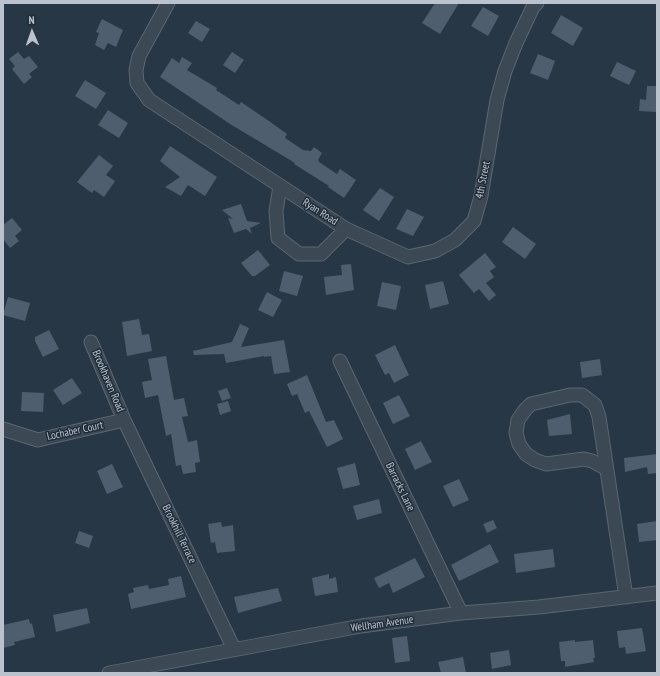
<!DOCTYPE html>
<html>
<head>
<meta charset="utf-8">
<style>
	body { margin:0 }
	#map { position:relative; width:660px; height:676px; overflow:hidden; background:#283745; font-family:"PT Sans Narrow",sans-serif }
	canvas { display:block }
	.frame { position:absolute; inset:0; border:4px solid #bac3cd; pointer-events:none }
	.north { position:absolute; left:12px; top:12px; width:40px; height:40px; -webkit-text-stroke:3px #212d3a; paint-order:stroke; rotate:358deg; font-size:11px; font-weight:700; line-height:16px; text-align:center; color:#bac3cd }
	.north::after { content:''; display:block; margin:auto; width:14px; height:18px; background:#bac3cd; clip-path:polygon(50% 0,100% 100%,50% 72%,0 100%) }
</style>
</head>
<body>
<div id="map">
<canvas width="660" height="676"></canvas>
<div class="frame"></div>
<div class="north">N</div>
</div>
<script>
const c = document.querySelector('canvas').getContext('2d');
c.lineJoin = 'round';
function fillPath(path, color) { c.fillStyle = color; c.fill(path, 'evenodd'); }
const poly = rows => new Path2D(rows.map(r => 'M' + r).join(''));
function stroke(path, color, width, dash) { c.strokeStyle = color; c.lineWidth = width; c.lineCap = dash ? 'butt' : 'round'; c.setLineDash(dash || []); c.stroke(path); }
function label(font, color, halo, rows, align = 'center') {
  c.font = font + ' "PT Sans Narrow",sans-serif'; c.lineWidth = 3; c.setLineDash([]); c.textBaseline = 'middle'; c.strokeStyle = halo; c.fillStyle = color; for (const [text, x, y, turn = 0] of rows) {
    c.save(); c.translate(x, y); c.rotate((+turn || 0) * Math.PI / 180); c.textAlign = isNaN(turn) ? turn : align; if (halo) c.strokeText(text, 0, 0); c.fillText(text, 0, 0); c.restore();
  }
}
const building = poly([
	[435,3,459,3,440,34,422,23],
	[483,7,499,16,488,36,471,26],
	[561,15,583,28,573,46,551,33],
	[102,19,123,30,116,47,108,43,104,50,95,45,99,33,96,32],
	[196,21,210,29,202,42,188,33],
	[18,52,24,59,29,56,38,67,29,74,32,77,24,84,12,69,15,66,9,59],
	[232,52,244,60,235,73,223,65],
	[538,54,555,61,548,80,530,73],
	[182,57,192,63,187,70,217,88,216,90,239,105,241,102,269,121,287,134,285,138,303,150,311,151,314,147,322,153,318,160,319,162,337,174,340,169,356,180,344,198,328,187,329,186,294,164,295,163,230,124,160,77,172,58,179,63],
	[617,62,636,71,629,85,610,76],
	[85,80,106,93,96,109,75,96],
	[647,86,657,86,657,112,639,111,640,99,646,100],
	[108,110,128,123,119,138,98,125],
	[170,146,217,177,205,196,188,185,181,196,165,187,180,177,160,161],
	[99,155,113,166,106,175,115,181,104,197,94,190,92,193,77,182],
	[380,188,394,197,379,221,363,210],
	[241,204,247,221,261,223,250,228,252,234,246,229,234,233,228,218,233,219,222,210],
	[407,209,424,217,413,236,396,229],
	[12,218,22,230,15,236,19,241,10,248,3,239,3,225],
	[513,227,536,244,525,259,502,242],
	[258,250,270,265,255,276,252,276,241,263],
	[485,253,496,267,490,271,494,277,486,283,496,295,489,301,479,289,474,293,459,275],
	[351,264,354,290,326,295,324,277,342,275,341,265],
	[284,271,303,276,297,296,279,291],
	[443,281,449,304,430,309,425,285],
	[382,282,401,286,396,310,377,306],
	[267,292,282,300,273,317,258,310],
	[8,297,30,303,25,321,3,315],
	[139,319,142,335,149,334,152,351,127,356,122,322],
	[240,324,249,328,241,347,284,340,290,372,274,374,271,356,264,357,264,356,226,363,224,354,194,355,193,351,232,342],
	[49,330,59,349,43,357,35,341,35,337],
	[395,345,409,375,394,383,389,373,385,375,375,355],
	[166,356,174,400,184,398,188,416,182,417,188,442,197,440,200,462,195,463,196,472,183,474,181,465,176,466,171,434,166,436,158,395,145,398,142,382,152,380,148,359],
	[600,359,602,375,582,378,580,362],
	[307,375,326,422,334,420,343,439,327,447,309,411,305,413,297,394,292,396,287,384],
	[72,378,82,393,63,405,53,390],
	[227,388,231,398,222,401,218,391],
	[22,392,44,393,43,412,21,411],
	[399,395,410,416,393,424,383,403],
	[228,401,231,411,220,415,217,404],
	[570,414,572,434,549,436,547,420],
	[421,441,432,462,415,470,405,449],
	[657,454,657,473,648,474,647,467,625,472,624,458],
	[355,463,360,485,343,489,337,468],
	[112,464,123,487,107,494,97,471],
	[459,479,469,500,453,507,443,486],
	[379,499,382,513,357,520,353,506],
	[493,520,497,528,487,533,483,524],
	[657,521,657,540,639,542,637,524],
	[221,522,222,527,233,525,235,551,217,553,215,542,211,543,208,524],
	[79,531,93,536,89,548,75,543],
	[490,544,499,562,459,581,451,565],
	[553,549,555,567,516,573,514,554],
	[415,558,425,577,393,593,389,583,379,588,374,578],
	[329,574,329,579,336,577,338,592,315,596,312,578],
	[181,576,186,597,131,609,128,594,134,592,133,588,148,585,149,589,169,585,168,579],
	[278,588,282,601,238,613,234,597],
	[87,608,90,623,56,632,53,615],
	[29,619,30,624,32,623,35,637,14,642,15,645,3,648,3,625],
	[642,628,646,651,626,654,625,647,619,648,617,631],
	[407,636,410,661,395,663,392,638],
	[575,640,575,642,593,640,595,658,593,658,594,662,565,667,565,661,561,661,559,642],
	[509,650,511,665,492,669,490,653],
	[463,657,466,673,441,673,438,662]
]);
const minor = poly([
	[168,3,139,56,136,70,137,83,149,100,346,229,408,257,435,251,455,240,474,221,481,196,497,100,505,71,516,43,533,7,537,3],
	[280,186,276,211,278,238,299,254,321,254,346,229],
	[91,342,124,420,234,649],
	[340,361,461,613],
	[3,429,38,440,124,420],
	[605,468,592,461,584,459,546,464,535,460,526,454,519,444,516,433,518,420,525,410,531,404,570,395,582,395,595,405,599,417,626,597],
	[109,673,361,626,461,613,539,607,657,593]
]);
const streetNames = [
	["4th Street",483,180,-79],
	["Ryan Road",320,212,33],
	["Brookhaven Road",108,381,67],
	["Lochaber Court",75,431,-12],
	["Barracks Lane",400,487,64],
	["Brookhill Terrace",179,534,64],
	["Wellham Avenue",382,624,-8]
];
fillPath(building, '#4e5e6e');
stroke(minor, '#5b6671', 15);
stroke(minor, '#3c4854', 13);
label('11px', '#bac3cd', '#212d3a', streetNames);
</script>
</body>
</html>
